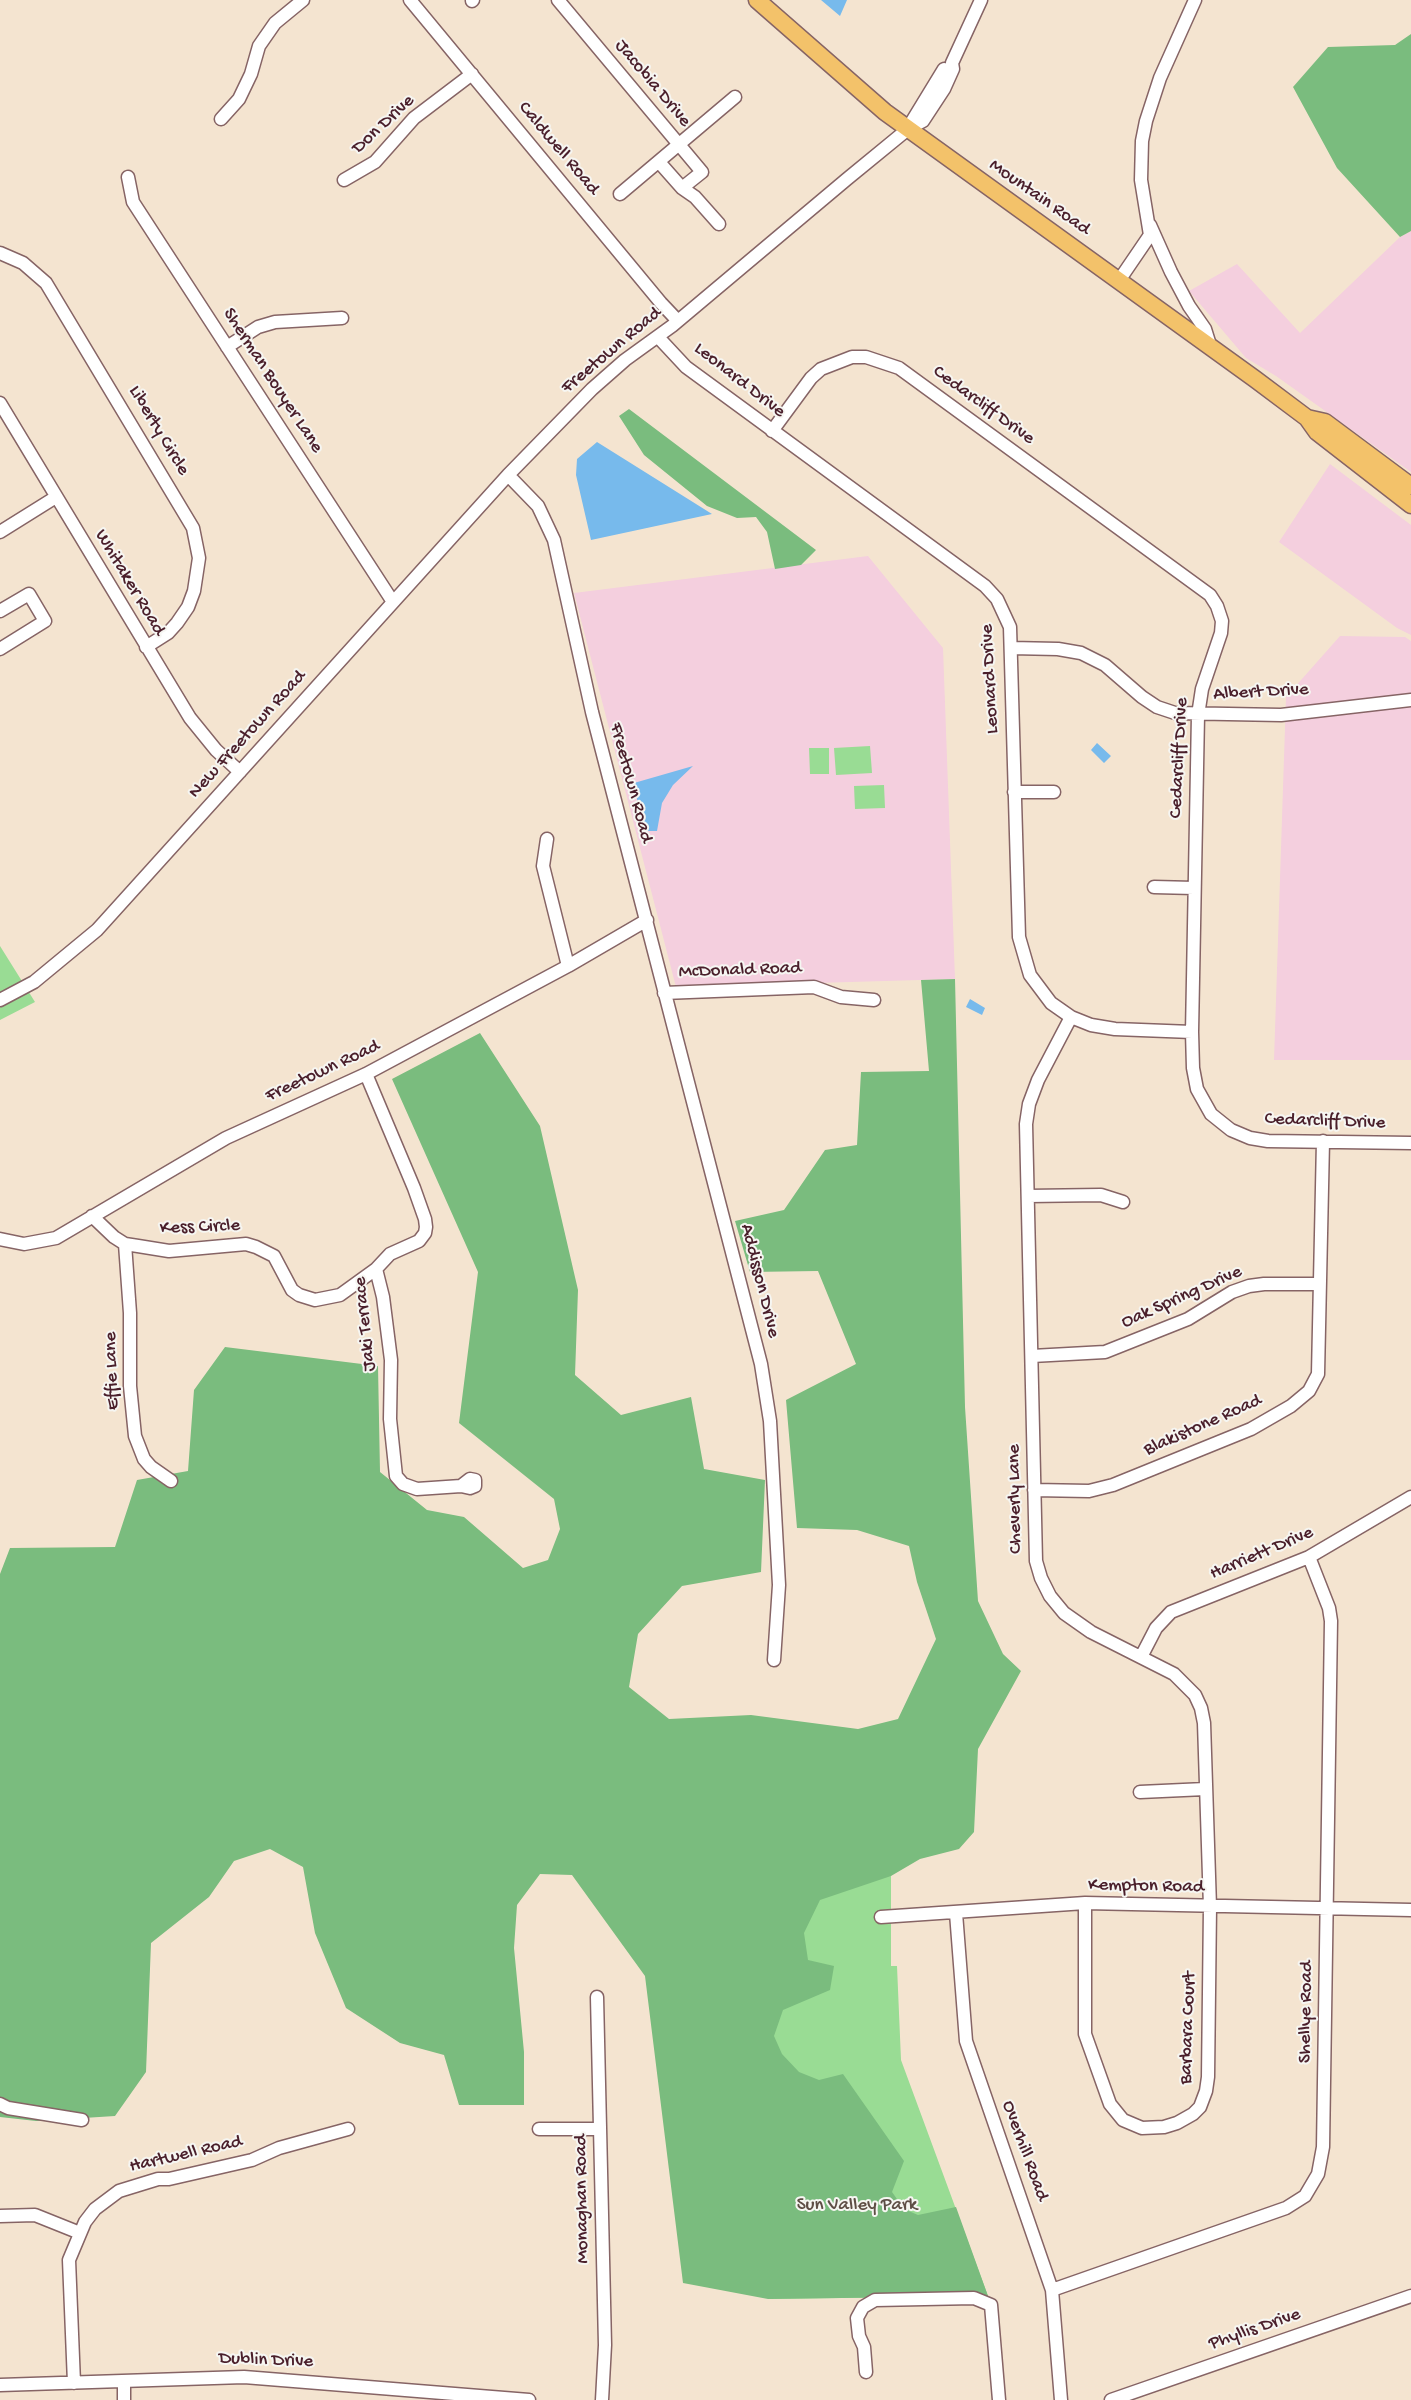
<!DOCTYPE html>
<html>
<head>
<meta charset="utf-8">
<style>
	body { margin:0 }
	canvas { display:block; background:#f4e4d0 }
</style>
</head>
<body>
<canvas width="1411" height="2400"></canvas>
<script>
const c = document.querySelector('canvas').getContext('2d');
c.lineJoin = 'round';
function fillPath(path, color) { c.fillStyle = color; c.fill(path, 'evenodd'); }
const poly = rows => new Path2D(rows.map(r => 'M' + r).join(''));
function stroke(path, color, width, dash) { c.strokeStyle = color; c.lineWidth = width; c.lineCap = dash ? 'butt' : 'round'; c.setLineDash(dash || []); c.stroke(path); }
function label(font, color, halo, rows, align = 'center') {
  c.font = font + ' "Gochi Hand",sans-serif'; c.lineWidth = 4; c.setLineDash([]); c.textBaseline = 'middle'; c.strokeStyle = halo; c.fillStyle = color; for (const [text, x, y, turn = 0] of rows) {
    c.save(); c.translate(x, y); c.rotate((+turn || 0) * Math.PI / 180); c.textAlign = isNaN(turn) ? turn : align; if (halo) c.strokeText(text, 0, 0); c.fillText(text, 0, 0); c.restore();
  }
}
const built = poly([
	[1411,231,1411,472,1276,376,1246,358,1189,291,1237,264,1300,333,1400,237],
	[1330,464,1411,525,1411,635,1397,628,1279,542],
	[868,556,943,648,955,979,676,987,574,593],
	[1340,636,1405,637,1411,641,1411,1060,1274,1060,1286,697]
]);
const green = poly([
	[870,746,872,773,836,775,834,748],
	[809,748,829,748,829,774,810,774],
	[884,785,885,808,855,809,854,786],
	[0,946,35,1002,0,1020],
	[891,1876,891,1966,897,1966,901,2060,988,2296,768,2299,758,1881]
]);
const forest = poly([
	[1411,34,1411,231,1400,237,1337,168,1293,87,1328,47,1395,45],
	[629,409,816,550,801,565,775,569,767,532,756,517,737,518,707,506,644,455,619,416],
	[955,979,965,1407,978,1601,1003,1654,1021,1671,978,1749,974,1832,959,1849,920,1859,891,1876,820,1900,804,1933,808,1960,834,1966,830,1990,783,2010,774,2036,782,2054,799,2072,819,2080,843,2074,904,2161,892,2192,904,2209,918,2215,956,2207,988,2296,768,2299,683,2283,645,1976,572,1875,540,1874,517,1905,514,1948,524,2052,524,2105,459,2105,444,2055,400,2043,346,2008,315,1933,303,1867,270,1849,234,1861,209,1897,151,1943,146,2072,115,2116,36,2121,0,2117,0,1574,10,1548,115,1547,137,1480,188,1471,194,1390,225,1347,378,1366,380,1472,427,1510,464,1517,523,1568,548,1560,560,1529,554,1499,459,1423,478,1272,392,1079,480,1033,540,1126,578,1290,575,1375,621,1415,691,1397,704,1469,765,1480,761,1572,682,1586,638,1634,629,1687,669,1719,751,1715,858,1729,898,1719,936,1639,917,1582,909,1546,857,1530,797,1528,786,1400,856,1364,818,1271,750,1272,735,1221,784,1210,825,1150,857,1145,861,1072,929,1071,921,980]
]);
const water = poly([
	[821,0,847,0,840,16],
	[597,442,712,514,591,540,576,475,577,459],
	[1097,743,1111,756,1104,763,1091,750],
	[693,766,673,785,662,803,657,831,643,831,634,783],
	[970,999,985,1008,982,1015,966,1007]
]);
const minor = poly([
	[410,0,661,303,678,321],
	[558,0,702,172,682,188],
	[472,1,473,0],
	[221,119,239,99,251,74,259,46,275,23,303,0],
	[908,128,944,69],
	[659,162,682,188,695,197,719,224],
	[128,177,133,202,393,602],
	[344,180,375,162,414,118,472,74],
	[620,194,735,97],
	[1150,225,1171,272,1189,306,1205,329,1210,345],
	[0,253,23,263,46,283,193,528,199,558,194,591,188,607,177,623,168,633,146,647],
	[1120,279,1150,235,1141,180,1142,141,1146,121,1160,78,1195,0],
	[658,337,686,367,985,586,997,599,1010,627,1019,937,1030,975,1051,1003,1071,1017,1091,1025,1115,1029,1192,1032],
	[227,347,258,327,275,322,342,318],
	[0,403,190,718,216,750,240,772],
	[772,431,811,378,821,369,852,357,866,357,899,368,1210,595,1217,606,1222,621,1221,633,1202,689,1198,715,1192,1032,1193,1068,1197,1089,1211,1114,1231,1130,1250,1138,1268,1141,1411,1143],
	[508,475,538,506,554,540,592,712,761,1364,770,1421,779,1585,774,1660],
	[0,532,56,497],
	[0,611,29,594,45,621,0,649],
	[1011,648,1058,649,1081,653,1105,665,1142,697,1157,707,1175,713,1281,715,1411,700],
	[1014,792,1054,792],
	[547,839,543,866,568,966],
	[1154,887,1194,888],
	[664,993,814,987,841,997,874,1000],
	[0,1000,34,982,97,930,508,475,592,389,625,360,672,326,847,179,908,129,923,121,944,89,953,69,952,63,981,0],
	[1071,1017,1038,1080,1029,1104,1026,1124,1036,1561,1041,1578,1050,1596,1064,1613,1091,1632,1174,1674,1195,1695,1201,1708,1204,1723,1210,1907,1208,2077,1206,2091,1200,2107,1193,2114,1177,2123,1164,2127,1142,2128,1123,2120,1110,2104,1085,2034,1085,1903],
	[1028,1196,1101,1195,1123,1202],
	[92,1216,114,1237,125,1244,138,1246,169,1251,246,1244,256,1247,274,1256,292,1290,299,1295,315,1300,340,1295,376,1269,390,1254,419,1241,425,1233,426,1227,425,1219,414,1188,366,1074],
	[0,1239,24,1244,56,1238,226,1138,366,1074,568,966,647,920],
	[125,1244,130,1313,130,1386,135,1436,144,1459,151,1467,171,1481],
	[376,1269,383,1297,391,1360,390,1419,396,1476,403,1484,417,1489,461,1486,470,1488,475,1486,475,1480,470,1479,461,1486],
	[1032,1356,1105,1352,1188,1319,1232,1292,1249,1286,1264,1284,1319,1284],
	[1034,1490,1089,1491,1113,1485,1251,1429,1291,1406,1309,1391,1318,1374,1323,1141],
	[1141,1657,1156,1628,1171,1612,1309,1557,1411,1497],
	[1140,1792,1205,1789],
	[956,1913,966,2041,1052,2290,1061,2400],
	[881,1917,1085,1903,1411,1910],
	[597,1997,605,2345,602,2400],
	[0,2104,8,2108,82,2120],
	[539,2129,600,2129],
	[0,2216,35,2215,80,2233],
	[1052,2290,1286,2208,1305,2196,1318,2174,1323,2147,1331,1621,1329,1608,1309,1557],
	[866,2372,864,2347,859,2336,857,2318,863,2307,875,2300,974,2298,991,2305,999,2400],
	[124,2381,124,2400],
	[74,2383,69,2260,85,2222,95,2209,119,2191,158,2179,169,2179,252,2160,279,2148,348,2129],
	[0,2385,244,2377,529,2400],
	[1111,2400,1411,2296]
]);
const major = poly([
	[757,0,885,112,1255,379,1307,418,1317,432,1411,505],
	[1307,418,1325,422,1411,486]
]);
const streetNames = [
	["Jacobia Drive",652,84,50],
	["Don Drive",384,125,-43],
	["Caldwell Road",558,149,50],
	["Mountain Road",1039,198,35],
	["Freetown Road",612,351,-40],
	["Sherman Bouyer Lane",272,381,57],
	["Leonard Drive",739,381,38],
	["Cedarcliff Drive",983,406,36],
	["Liberty Circle",158,431,59],
	["Whitaker Road",129,583,59],
	["Leonard Drive",991,679,-93],
	["Albert Drive",1261,693,-3],
	["New Freetown Road",248,735,-48],
	["Cedarcliff Drive",1180,758,-87],
	["Freetown Road",630,783,75],
	["McDonald Road",740,971,-2],
	["Freetown Road",323,1072,-25],
	["Cedarcliff Drive",1325,1122,2],
	["Kess Circle",200,1228,-2],
	["Addisson Drive",759,1281,76],
	["Oak Spring Drive",1182,1298,-24],
	["Jaki Terrace",366,1324,-96],
	["Effie Lane",113,1371,-92],
	["Blakistone Road",1203,1426,-24],
	["Cheverly Lane",1016,1499,-91],
	["Harriett Drive",1262,1554,-23],
	["Kempton Road",1146,1887,1],
	["Shellye Road",1307,2012,-89],
	["Barbara Court",1189,2028,-88],
	["Overhill Road",1024,2151,70],
	["Hartwell Road",186,2155,-13],
	["Monaghan Road",583,2199,-91],
	["Phyllis Drive",1255,2330,-19],
	["Dublin Drive",266,2361,2]
];
const parkNames = [
	["Sun Valley Park",857,2206]
];
fillPath(built, '#f4cfde');
fillPath(green, '#99dc94');
fillPath(forest, '#7abc7e');
fillPath(water, '#77baec');
stroke(minor, '#866465', 15);
stroke(major, '#866465', 19);
stroke(minor, '#fff', 12);
stroke(major, '#f3c26a', 16);
label('19px', '#4a1f2b', '#f6f6f2', streetNames);
label('19px', '#5e4e45', '#f6f6f2', parkNames);
</script>
</body>
</html>
